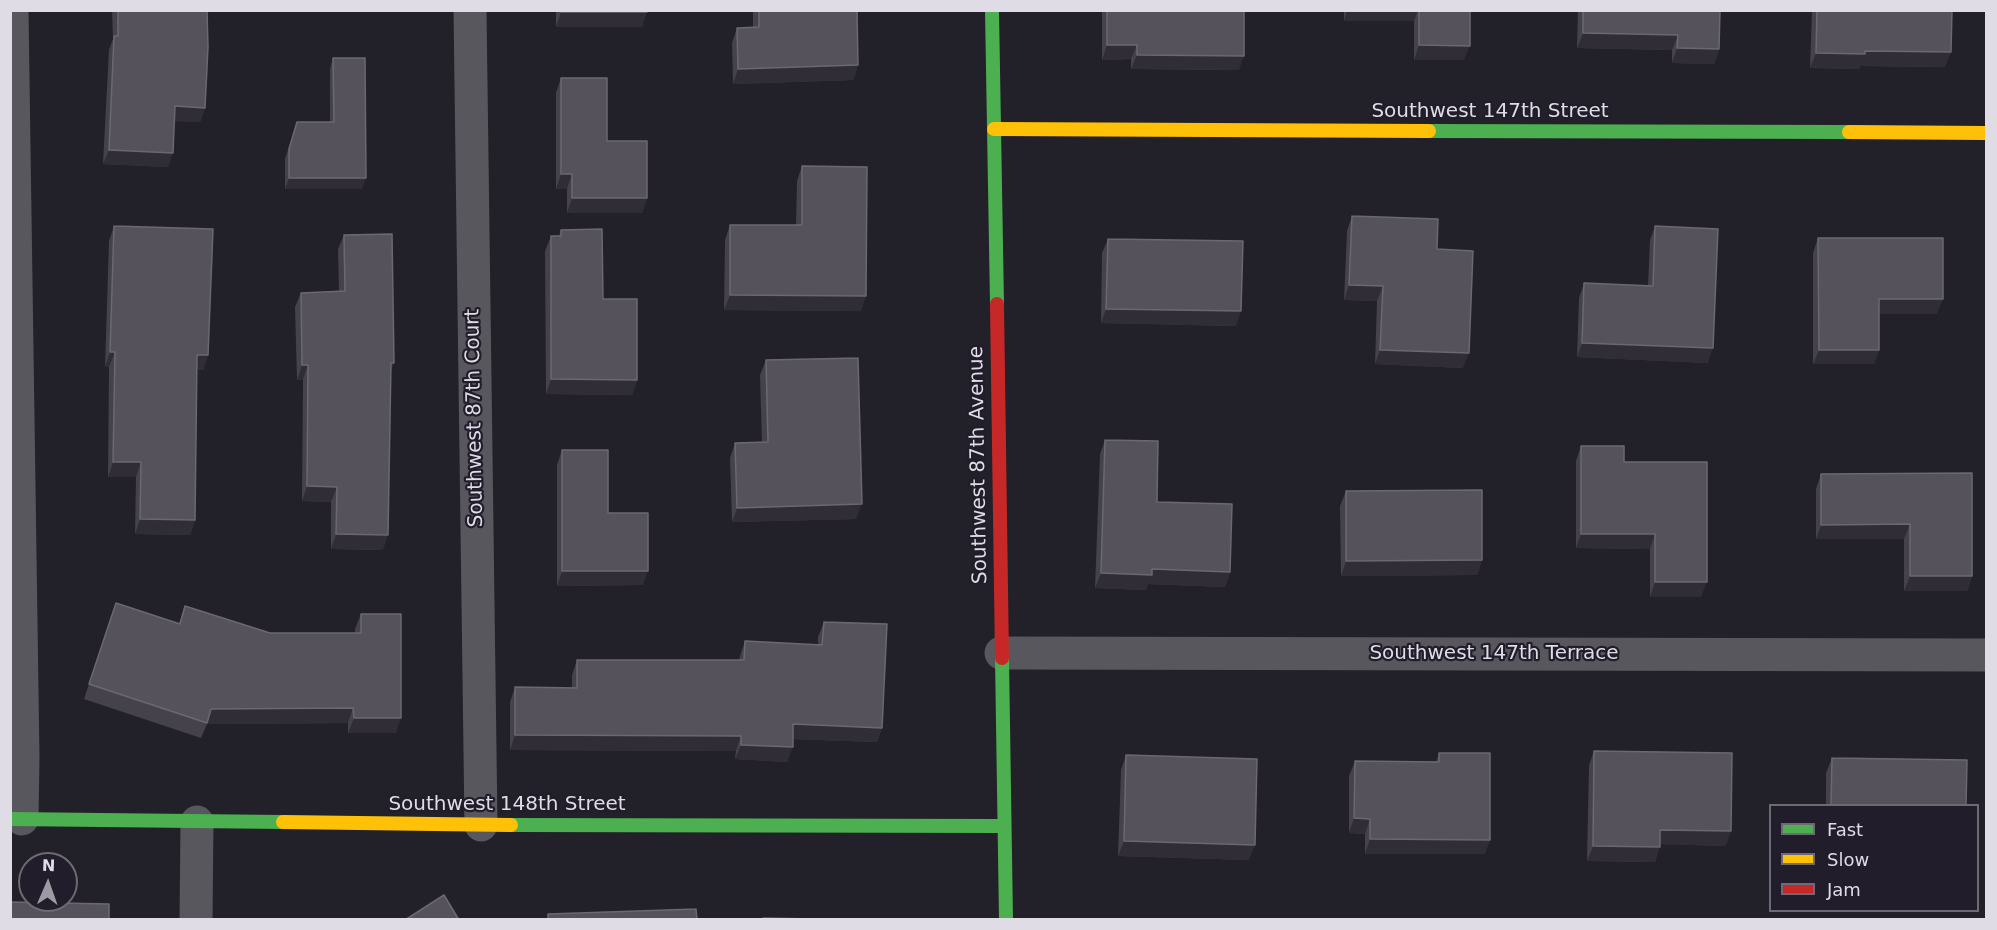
<!DOCTYPE html>
<html>
<head>
<meta charset="utf-8">
<style>
	body { margin:0 }
	#map { position:relative; width:1997px; height:930px; overflow:hidden; background:#222028; font-family:"DejaVu Sans",sans-serif }
	canvas { display:block }
	.frame { position:absolute; inset:0; border:12px solid #dfdce5; pointer-events:none }
	.legend { position:absolute; left:1769px; top:804px; width:210px; height:108px; box-sizing:border-box; background:#211d2b; border:2px solid #6d6975; margin:0; padding:8px 10px; list-style:none; font-size:18px; color:#dfdce5 }
	.legend li { display:flex; align-items:center; gap:12px; height:30px }
	.legend b { width:30px; border:2px solid #6d6975 }
	.north { position:absolute; left:18px; top:852px; width:60px; height:60px; box-sizing:border-box; background:#211d2b; border:2px solid #6d6975; border-radius:50%; rotate:2deg; font-size:16px; font-weight:700; line-height:24px; text-align:center; color:#dfdce5 }
	.north::after { content:''; display:block; margin:auto; width:21px; height:27px; background:#9d9aa3; clip-path:polygon(50% 0,100% 100%,50% 72%,0 100%) }
</style>
</head>
<body>
<div id="map">
<canvas width="1997" height="930"></canvas>
<div class="frame"></div>
<ul class="legend">
<li><b style="height:8px;background:#4caf50"></b>Fast</li>
<li><b style="height:8px;background:#ffc107"></b>Slow</li>
<li><b style="height:8px;background:#c62828"></b>Jam</li>
</ul>
<div class="north">N</div>
</div>
<script>
const c = document.querySelector('canvas').getContext('2d');
c.lineJoin = 'round';
const poly = rows => new Path2D(rows.map(r => 'M' + r).join(''));
function stroke(path, color, width, dash) { c.strokeStyle = color; c.lineWidth = width; c.lineCap = dash ? 'butt' : 'round'; c.setLineDash(dash || []); c.stroke(path); }
function fillPath(path, color) { c.fillStyle = color; c.fill(path, 'evenodd'); }
function label(font, color, halo, rows, align = 'center') {
  c.font = font + ' "DejaVu Sans",sans-serif'; c.lineWidth = 4.5; c.setLineDash([]); c.textBaseline = 'middle'; c.strokeStyle = halo; c.fillStyle = color; for (const [text, x, y, turn = 0] of rows) {
    c.save(); c.translate(x, y); c.rotate((+turn || 0) * Math.PI / 180); c.textAlign = isNaN(turn) ? turn : align; if (halo) c.strokeText(text, 0, 0); c.fillText(text, 0, 0); c.restore();
  }
}
const street = poly([
	[12,10,23,758,22,819],
	[470,10,481,825],
	[1001,653,1986,655],
	[196,920,197,822]
]);
const fast = poly([
	[992,10,997,304],
	[1429,131,1849,132],
	[1002,658,1006,920],
	[10,819,283,822],
	[511,825,1004,826]
]);
const slow = poly([
	[994,129,1429,131],
	[1849,132,1986,133],
	[283,822,511,825]
]);
const jam = poly([
	[997,304,1002,658]
]);
const wall = poly([
	[112,10,207,10,205,108,200,122,174,121,168,167,103,164,109,50,113,39],
	[556,10,647,10,642,27,556,27],
	[753,10,857,10,858,65,853,80,733,84,732,43,737,28,753,28],
	[1102,10,1244,10,1239,70,1131,69,1131,59,1102,60],
	[1344,10,1470,10,1464,60,1414,60,1414,21,1344,21],
	[1578,10,1720,10,1719,49,1714,64,1672,63,1672,50,1577,48],
	[1812,10,1952,10,1945,67,1860,66,1859,69,1810,68],
	[333,58,362,189,285,189,285,159,297,122,330,122,330,69],
	[561,78,607,141,647,198,642,213,567,213,567,189,556,189,556,93],
	[802,166,861,311,724,310,725,240,730,225,796,225,797,181],
	[1352,216,1437,249,1463,368,1375,364,1377,301,1344,300,1347,231],
	[114,226,208,355,203,370,197,370,195,520,190,535,135,534,136,477,108,477,109,367,105,367,109,241],
	[1655,226,1708,363,1577,357,1579,298,1584,283,1648,286,1650,240],
	[561,230,603,299,637,380,632,395,546,394,545,251,551,236,559,236],
	[344,235,391,373,383,550,331,549,331,502,302,501,303,379,297,380,295,307,301,293,339,292,338,249],
	[1818,238,1937,314,1879,314,1879,350,1874,364,1813,364,1813,253],
	[1108,239,1236,326,1101,323,1102,253],
	[766,360,856,519,732,522,730,458,735,443,762,443,760,375],
	[1105,440,1157,502,1230,572,1225,587,1148,584,1146,590,1095,588,1100,454],
	[1581,446,1624,462,1701,597,1650,597,1650,549,1576,548,1576,461],
	[562,450,643,585,557,586,557,465],
	[1972,473,1972,576,1967,591,1904,591,1904,539,1816,539,1816,489,1821,474],
	[1346,491,1482,560,1477,575,1341,576,1340,506],
	[185,606,270,633,355,633,355,629,361,614,396,733,348,733,348,723,207,724,201,738,84,699,111,617,179,623],
	[824,622,882,728,877,742,793,739,787,762,735,759,736,751,510,750,510,702,515,687,572,688,572,675,577,660,739,660,740,656,745,641,818,645,818,637],
	[1594,751,1726,846,1660,844,1655,862,1587,861,1589,765],
	[1439,753,1485,854,1365,854,1365,834,1349,833,1349,776,1355,761,1436,762],
	[1126,755,1249,860,1118,856,1121,770],
	[1832,758,1966,806,1826,806,1826,773]
]);
const shadedWall = poly([
	[1347,10,1418,10,1414,21,1344,21],
	[561,12,647,12,642,27,556,27],
	[1583,33,1678,35,1672,50,1577,48],
	[1107,45,1137,45,1131,59,1102,60],
	[1419,45,1470,46,1464,60,1414,60],
	[1677,48,1719,49,1714,64,1672,63],
	[1865,51,1951,52,1945,67,1860,66,1859,69,1810,68,1816,53],
	[1137,55,1244,56,1239,70,1131,69],
	[858,65,853,80,733,84,738,69],
	[175,106,205,108,200,122,170,121],
	[109,150,173,153,168,167,103,164],
	[561,174,572,174,567,189,556,189],
	[289,178,366,178,362,189,285,189],
	[572,198,647,198,642,213,567,213],
	[1349,285,1383,286,1377,301,1344,300],
	[730,295,866,296,861,311,724,310],
	[1879,299,1943,299,1937,314,1874,314],
	[1106,309,1241,311,1236,326,1101,323],
	[1582,343,1713,348,1708,363,1577,357],
	[1380,350,1469,353,1463,368,1375,364],
	[1819,350,1879,350,1874,364,1813,364],
	[110,352,115,352,109,367,105,367],
	[197,355,208,355,203,370,192,370],
	[391,363,394,363,389,377],
	[302,365,308,365,303,379,297,380],
	[551,379,637,380,632,395,546,394],
	[113,462,141,462,136,477,108,477],
	[307,486,337,487,331,502,302,501],
	[862,504,856,519,732,522,737,508],
	[140,519,195,520,190,535,135,534],
	[1910,524,1904,539,1816,539,1821,525],
	[336,534,388,535,383,550,331,549],
	[1581,534,1655,534,1650,549,1576,548],
	[1482,560,1477,575,1341,576,1346,561],
	[1152,569,1230,572,1225,587,1148,584,1146,590,1095,588,1101,573],
	[562,571,648,571,643,585,557,586],
	[1910,576,1972,576,1967,591,1904,591],
	[1655,582,1707,582,1701,597,1650,597],
	[353,708,348,723,206,724,211,709],
	[354,718,401,718,396,733,348,733],
	[793,724,882,728,877,742,788,739],
	[515,735,741,736,736,751,510,750],
	[741,745,793,747,787,762,735,759],
	[1354,818,1370,819,1365,834,1349,833],
	[1660,830,1731,831,1726,846,1655,844],
	[1370,839,1490,840,1485,854,1365,854],
	[1124,841,1255,845,1249,860,1118,856],
	[1593,846,1660,847,1655,862,1587,861]
]);
const building = poly([
	[118,10,207,10,208,47,205,108,175,106,173,153,109,150,114,36,118,36,118,10],
	[561,10,647,10,647,12,561,12,561,10],
	[759,10,857,10,858,65,738,69,737,28,759,27,759,10],
	[1107,10,1244,10,1244,56,1137,55,1137,45,1107,45,1107,10],
	[1419,10,1470,10,1470,46,1419,45,1419,10],
	[1583,10,1720,10,1719,49,1677,48,1678,35,1583,33,1583,10],
	[1817,10,1952,10,1951,52,1865,51,1865,54,1816,53,1817,10],
	[333,58,365,58,366,178,289,178,289,149,297,122,334,122,333,58],
	[561,78,607,78,607,141,647,141,647,198,572,198,572,174,561,174,561,78],
	[802,166,867,167,866,296,730,295,730,225,802,225,802,166],
	[1352,216,1438,219,1437,249,1473,251,1469,353,1380,350,1383,286,1349,285,1352,216],
	[114,226,213,229,208,355,197,355,195,520,140,519,141,462,113,462,115,352,110,352,114,226],
	[1655,226,1718,229,1713,348,1582,343,1584,283,1653,286,1655,226],
	[602,229,603,299,637,299,637,380,551,379,551,236,561,236,561,230,602,229],
	[392,234,394,363,391,363,388,535,336,534,337,487,307,486,308,365,302,365,301,293,345,291,344,235,392,234],
	[1818,238,1943,238,1943,299,1879,299,1879,350,1819,350,1818,238],
	[1108,239,1243,241,1241,311,1106,309,1108,239],
	[858,358,862,504,737,508,735,443,768,442,766,360,858,358],
	[1105,440,1158,441,1157,502,1232,504,1230,572,1152,569,1152,575,1101,573,1105,440],
	[1581,446,1624,446,1624,462,1707,462,1707,582,1655,582,1655,534,1581,534,1581,446],
	[562,450,608,450,608,513,648,513,648,571,562,571,562,450],
	[1972,473,1972,576,1910,576,1910,524,1821,525,1821,474,1972,473],
	[1482,490,1482,560,1346,561,1346,491,1482,490],
	[116,603,180,624,185,606,270,633,361,633,361,614,401,614,401,718,354,718,353,708,211,709,207,723,89,684,116,603],
	[824,622,887,624,882,728,793,724,793,747,741,745,741,736,515,735,515,687,577,688,577,660,744,660,745,641,822,645,824,622],
	[1594,751,1732,753,1731,831,1660,830,1660,847,1593,846,1594,751],
	[1439,753,1490,753,1490,840,1370,839,1370,819,1354,818,1355,761,1439,762,1439,753],
	[1126,755,1257,759,1255,845,1124,841,1126,755],
	[1832,758,1967,760,1966,806,1831,806,1832,758],
	[444,895,459,920,405,920,444,895],
	[10,902,109,904,109,920,10,920,10,902],
	[696,909,697,920,548,920,548,914,696,909],
	[763,918,866,920,763,920,763,918]
]);
const streetNames = [
	["Southwest 147th Street",1490,112],
	["Southwest 87th Court",475,418,-91],
	["Southwest 87th Avenue",979,465,-91],
	["Southwest 147th Terrace",1494,654],
	["Southwest 148th Street",507,805]
];
stroke(street, '#59575e', 33);
stroke(fast, '#4caf50', 14);
stroke(slow, '#ffc107', 14);
stroke(jam, '#c62828', 14);
fillPath(wall, '#45424c');
fillPath(shadedWall, '#302d36');
fillPath(building, '#55525c');
stroke(building, '#6b6872', 1.5);
label('20px', '#dfdce5', '#211d2b', streetNames);
</script>
</body>
</html>
